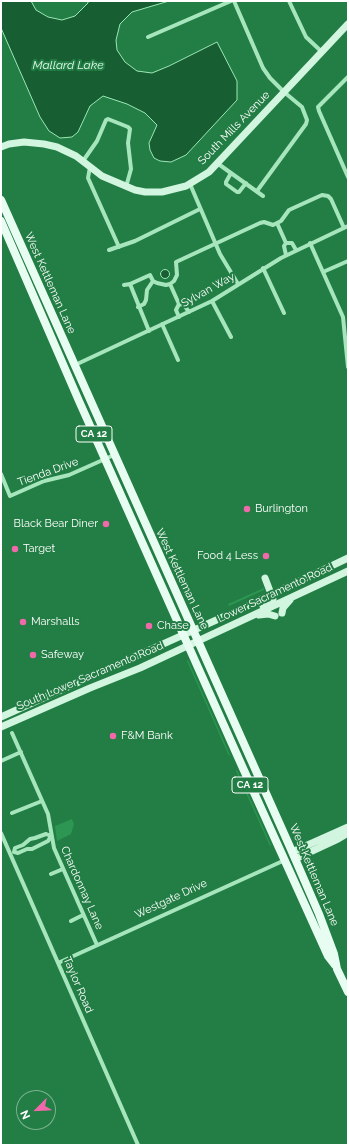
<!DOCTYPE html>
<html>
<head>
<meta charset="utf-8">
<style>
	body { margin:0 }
	#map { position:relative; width:349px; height:1146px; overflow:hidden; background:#227e44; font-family:Raleway,sans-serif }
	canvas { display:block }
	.frame { position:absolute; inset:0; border:2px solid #fff; pointer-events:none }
	.north { position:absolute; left:16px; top:1090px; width:40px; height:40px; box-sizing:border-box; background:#227e44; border:1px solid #7ab28f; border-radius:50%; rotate:246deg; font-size:11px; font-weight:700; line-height:16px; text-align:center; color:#fff }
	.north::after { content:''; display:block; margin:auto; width:14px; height:18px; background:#f269ab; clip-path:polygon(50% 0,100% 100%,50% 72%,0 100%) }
</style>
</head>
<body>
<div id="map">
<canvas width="349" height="1146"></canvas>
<div class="frame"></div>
<div class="north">N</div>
</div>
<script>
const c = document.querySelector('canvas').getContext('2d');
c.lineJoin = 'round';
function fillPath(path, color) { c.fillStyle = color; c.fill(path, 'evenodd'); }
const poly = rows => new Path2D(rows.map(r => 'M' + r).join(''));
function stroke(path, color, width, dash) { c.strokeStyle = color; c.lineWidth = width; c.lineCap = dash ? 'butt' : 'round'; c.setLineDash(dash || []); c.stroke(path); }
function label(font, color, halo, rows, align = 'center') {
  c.font = font + ' Raleway,sans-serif'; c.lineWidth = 4; c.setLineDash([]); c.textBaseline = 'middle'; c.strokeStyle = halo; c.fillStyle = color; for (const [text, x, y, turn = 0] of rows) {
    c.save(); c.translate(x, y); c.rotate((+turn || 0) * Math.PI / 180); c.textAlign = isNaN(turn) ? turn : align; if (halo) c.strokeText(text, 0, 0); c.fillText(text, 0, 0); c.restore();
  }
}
const green = poly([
	[264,588,264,590,229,606,228,604],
	[188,660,230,755,229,756,187,661],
	[237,770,271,845,270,846,236,771],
	[72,819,74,824,71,834,57,841,55,826]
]);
const water = poly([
	[1,1,31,1,36,10,48,17,62,20,75,16,88,3,88,1,169,1,132,12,120,24,116,40,117,50,125,62,137,71,152,73,169,66,217,42,237,81,237,100,186,155,171,162,160,161,154,158,150,150,149,143,157,125,145,113,127,104,103,96,90,106,78,132,72,137,60,138,49,131,40,117,1,28,1,1],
	'160.5 274a4.5 4.5 0 1 1 9 0a4.5 4.5 0 1 1-9 0Z'
]);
const street = poly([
	[234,1,263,68,270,78,284,92,302,107,307,120,306,124,257,191],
	[289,1,306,37,322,52],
	[148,37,231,1],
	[348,77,318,107,319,111,348,177],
	[83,161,97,141,106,120,108,119,128,127,130,129,128,143,131,169,126,187],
	[217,163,263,196],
	[90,167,88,178,119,247],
	[231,173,226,182,226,184,237,192,239,192,246,183],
	[190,184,220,254,238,284],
	[277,223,286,243],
	[310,243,343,317,348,367],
	[109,250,135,241,200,209],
	[286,255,284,246,286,243,292,243,296,250],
	[263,268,284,313],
	[323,272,348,261],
	[130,284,149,331],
	[170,284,179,304,176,310,179,317],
	[124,285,130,284,150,275,153,281,157,283,166,285,170,284,174,281,177,275,176,262,260,223,264,222,273,225,281,221,289,210,322,195,328,196,331,199,344,228],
	[212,301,231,337],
	[179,304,184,305,189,312],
	[138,307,144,304,146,300,147,290,153,281],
	[162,324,178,360],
	[75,365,212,301,281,258,348,226],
	[1,474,10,496,44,481,69,475,114,455],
	[12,733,48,814,54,848,97,945],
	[1,761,21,752],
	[12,813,42,801],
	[1,833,138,1145],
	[46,834,51,836,48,841,32,849,27,849,18,853,14,852,15,848,23,845,30,839,35,838,46,834],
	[51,874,63,869],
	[71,921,83,915],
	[58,963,285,860]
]);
const secondary = poly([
	[1,147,9,144,24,142,44,144,57,147,76,156,102,176,135,190,145,192,162,192,186,186,209,172,348,24],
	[263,606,271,602,273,599,265,578],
	[282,613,283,608,290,600],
	[259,615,268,614,275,616],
	[1,717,243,608,348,558],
	[1,727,90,688,140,668,348,571],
	[292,852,348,827],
	[295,859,338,839,348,833]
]);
const primary = poly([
	[1,200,290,847,319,914,334,954,337,969,348,992],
	[1,221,79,401,242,766,328,956,335,965]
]);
const markers = [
	[247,509,4,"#f269ab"],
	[106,524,4,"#f269ab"],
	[15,549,4,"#f269ab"],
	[266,556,4,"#f269ab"],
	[23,622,4,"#f269ab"],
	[149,626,4,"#f269ab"],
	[33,655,4,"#f269ab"],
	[113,736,4,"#f269ab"]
];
const shields = [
	[94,434,36],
	[250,785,36]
];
const shieldNames = [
	["CA 12",94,434],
	["CA 12",250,785]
];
const streetNames = [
	["South Mills Avenue",234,128,-46],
	["West Kettleman Lane",50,283,66],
	["Sylvan Way",208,290,-29],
	["Tienda Drive",48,472,-20],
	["West Kettleman Lane",182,579,65],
	["Lower Sacramento Road",275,593,-25],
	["South Lower Sacramento Road",90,676,-23],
	["West Kettleman Lane",314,875,67],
	["Chardonnay Lane",82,888,66],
	["Westgate Drive",171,899,-25],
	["Taylor Road",78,985,67]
];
const poiNames = [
	["Burlington",255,509],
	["Black Bear Diner",98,524,"right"],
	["Target",23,549],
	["Food 4 Less",258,556,"right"],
	["Marshalls",31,622],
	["Chase",157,626],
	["Safeway",41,655],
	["F&M Bank",121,736]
];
const waterNames = [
	["Mallard Lake",68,65]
];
fillPath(green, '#2c9652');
fillPath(water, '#175e32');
stroke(water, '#9be7b5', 1);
stroke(street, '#a7e6bd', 4);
stroke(secondary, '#d1f5de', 7);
stroke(primary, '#e8fdf1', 8);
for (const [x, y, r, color] of markers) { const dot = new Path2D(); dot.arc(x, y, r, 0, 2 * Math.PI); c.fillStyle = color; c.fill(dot); stroke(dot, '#227e44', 1.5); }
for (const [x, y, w] of shields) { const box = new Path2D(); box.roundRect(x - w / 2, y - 8, w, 16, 3); c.fillStyle = '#227e44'; c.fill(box); stroke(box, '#fff', 1); }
label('bold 10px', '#fff', null, shieldNames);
label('11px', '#fff', '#227e44', streetNames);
label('11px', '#fff', '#227e44', poiNames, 'left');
label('italic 12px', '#e0f8e9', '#227e44', waterNames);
</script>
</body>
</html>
